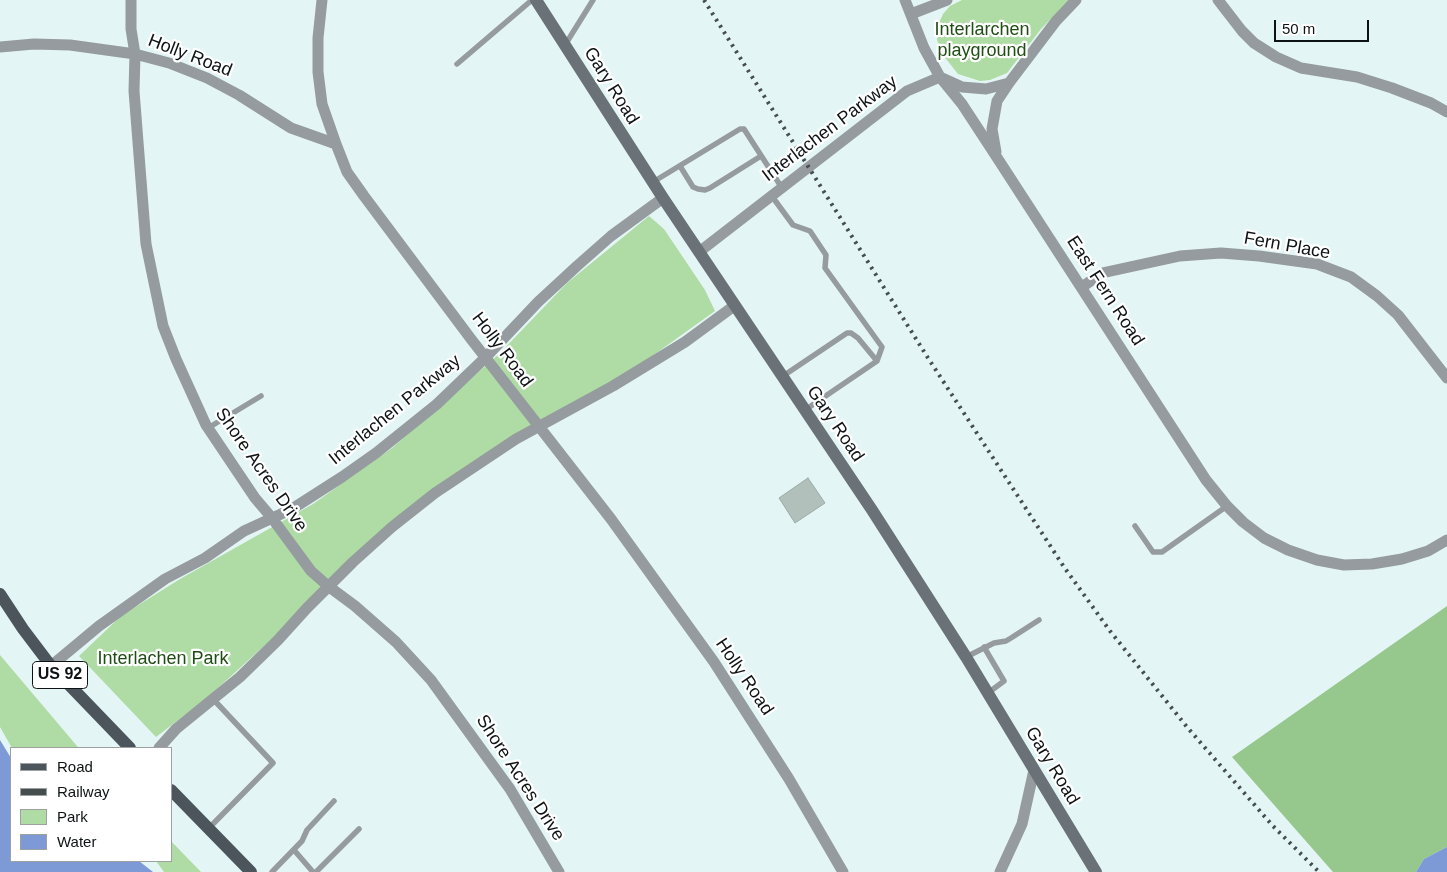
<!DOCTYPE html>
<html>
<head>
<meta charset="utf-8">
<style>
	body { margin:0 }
	#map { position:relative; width:1447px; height:872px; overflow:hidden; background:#e4f5f6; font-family:Helvetica,sans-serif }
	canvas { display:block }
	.legend { position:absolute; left:10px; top:747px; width:162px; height:115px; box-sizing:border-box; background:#fff; border:1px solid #9ea1a1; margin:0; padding:6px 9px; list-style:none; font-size:15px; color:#0d1314 }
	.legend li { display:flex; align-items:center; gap:10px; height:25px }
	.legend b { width:25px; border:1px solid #9ea1a1 }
	.scale { position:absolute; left:1274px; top:20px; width:95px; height:22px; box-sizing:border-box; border:2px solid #0d1314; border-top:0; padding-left:6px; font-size:15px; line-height:18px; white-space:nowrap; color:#0d1314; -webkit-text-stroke:4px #fff; paint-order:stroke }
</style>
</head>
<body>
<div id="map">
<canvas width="1447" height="872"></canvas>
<ul class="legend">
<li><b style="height:6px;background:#4b555b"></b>Road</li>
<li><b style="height:6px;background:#454d4e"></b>Railway</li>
<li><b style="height:14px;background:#aedca4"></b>Park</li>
<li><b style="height:14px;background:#7d9ad7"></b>Water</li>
</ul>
<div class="scale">50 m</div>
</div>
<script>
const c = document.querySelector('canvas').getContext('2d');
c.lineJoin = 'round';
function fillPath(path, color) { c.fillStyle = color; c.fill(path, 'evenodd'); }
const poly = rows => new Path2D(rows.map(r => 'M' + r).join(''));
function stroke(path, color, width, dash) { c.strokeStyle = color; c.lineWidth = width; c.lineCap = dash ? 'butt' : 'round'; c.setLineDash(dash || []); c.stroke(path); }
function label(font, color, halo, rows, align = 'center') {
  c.font = font + ' Helvetica,sans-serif'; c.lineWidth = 4.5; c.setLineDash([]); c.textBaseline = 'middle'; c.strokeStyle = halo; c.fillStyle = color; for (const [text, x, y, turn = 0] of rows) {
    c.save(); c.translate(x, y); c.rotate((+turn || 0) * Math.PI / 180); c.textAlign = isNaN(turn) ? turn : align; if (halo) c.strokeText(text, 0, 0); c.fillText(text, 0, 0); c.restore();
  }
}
const green = poly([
	[962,0,1069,0,1041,29,1007,73,990,80,980,81,958,74,943,55,937,40,939,23,943,14,950,6],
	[649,216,664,229,705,290,715,311,641,364,437,488,207,698,156,737,79,656,121,616,180,579,313,504,392,448,500,353,567,283],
	[0,655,77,746,79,748,12,748,0,727],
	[171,841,201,872,164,872,156,861,171,861]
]);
const forest = poly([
	[1447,606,1447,847,1424,859,1416,872,1333,872,1232,757]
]);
const water = poly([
	[0,740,11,758,11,861,139,861,153,872,0,872],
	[1447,847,1447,872,1416,872,1424,859]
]);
const building = poly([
	[808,478,825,503,795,523,779,498,808,478]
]);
const lane = poly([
	[565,45,593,0],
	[457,64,532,0],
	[680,166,693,187,698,189,705,190,710,188,761,156],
	[653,182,740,129,744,129,782,188],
	[771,195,793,225,810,231,826,255,825,268,882,347,877,361,805,410],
	[783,376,847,333,851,333,858,338,877,361],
	[208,428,261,396],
	[1135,526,1153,552,1162,552,1227,506],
	[984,647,1004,681,988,693],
	[966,657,994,643,1006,641,1011,638,1039,620],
	[209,828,273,763,213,699],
	[294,850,313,872],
	[272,872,302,841,307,830,334,801],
	[316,872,359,829]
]);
const street = poly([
	[131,0,131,29,135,54,134,91,146,244,163,326,176,359,206,425,255,498,272,518,311,571,328,586,355,606,396,642,431,680,510,789,559,872],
	[322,0,318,38,318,72,322,104,336,144],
	[905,0,924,48,940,77,962,104,996,156,1206,480,1227,506,1243,522,1264,538,1288,550,1317,560,1344,565,1372,564,1402,559,1428,551,1447,540],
	[1218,0,1242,31,1254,43,1276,57,1301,68,1357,77,1392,88,1431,103,1447,112],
	[911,14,947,0],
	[0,47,34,44,70,45,135,54,169,63,207,78,239,95,291,128,336,144,347,172,364,196,471,339,611,519,714,662,789,779,843,872],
	[996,152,992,129,997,101,1009,83],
	[699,252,907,91,940,77,962,87,986,89,1009,83,1056,21,1076,0],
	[1082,287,1102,273,1180,256,1221,253,1259,256,1317,264,1351,277,1377,296,1398,315,1447,378],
	[51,666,99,626,165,579,205,558,244,531,292,509,342,477,376,453,437,404,486,357,538,302,577,266,611,236,663,198],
	[159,748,176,729,240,677,278,640,307,608,353,562,392,527,435,493,516,439,613,386,685,342,734,306],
	[1000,872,1022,824,1034,770]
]);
const secondary = poly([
	[536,0,663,198,872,510,966,657,1096,872]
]);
const primary = poly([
	[0,594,23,629,51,666,130,748],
	[171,790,251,872]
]);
const rail = poly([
	[704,0,928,358,1064,567,1110,631,1187,727,1272,825,1319,872]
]);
const shields = [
	[60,675,55]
];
const shieldNames = [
	["US 92",60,675]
];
const parkNames = [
	["Interlarchen",982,30],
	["playground",982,51],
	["Interlachen Park",163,659]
];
const streetNames = [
	["Holly Road",190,56,21],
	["Gary Road",611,86,58],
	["Interlachen Parkway",830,129,-37],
	["Fern Place",1287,246,10],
	["East Fern Road",1105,291,57],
	["Holly Road",502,350,53],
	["Interlachen Parkway",395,410,-39],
	["Gary Road",835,424,56],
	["Shore Acres Drive",261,470,55],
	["Holly Road",744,677,56],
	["Gary Road",1052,766,59],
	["Shore Acres Drive",520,778,57]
];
fillPath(green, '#aedca4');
fillPath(forest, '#96c78c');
fillPath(water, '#7d9ad7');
fillPath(building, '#b1c0bb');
stroke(building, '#9baaa5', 1);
stroke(lane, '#959b9e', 5.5);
stroke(street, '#959b9e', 11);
stroke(secondary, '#6a7277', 12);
stroke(primary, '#4b555b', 12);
stroke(rail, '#454d4e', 4, [2.5, 5]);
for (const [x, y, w] of shields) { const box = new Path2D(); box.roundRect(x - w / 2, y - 13.5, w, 27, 4); c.fillStyle = '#fff'; c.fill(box); stroke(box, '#0d1314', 1); }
label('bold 16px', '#0d1314', null, shieldNames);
label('18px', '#1f4e14', '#fff', parkNames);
label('18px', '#0d1314', '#fff', streetNames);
</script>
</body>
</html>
